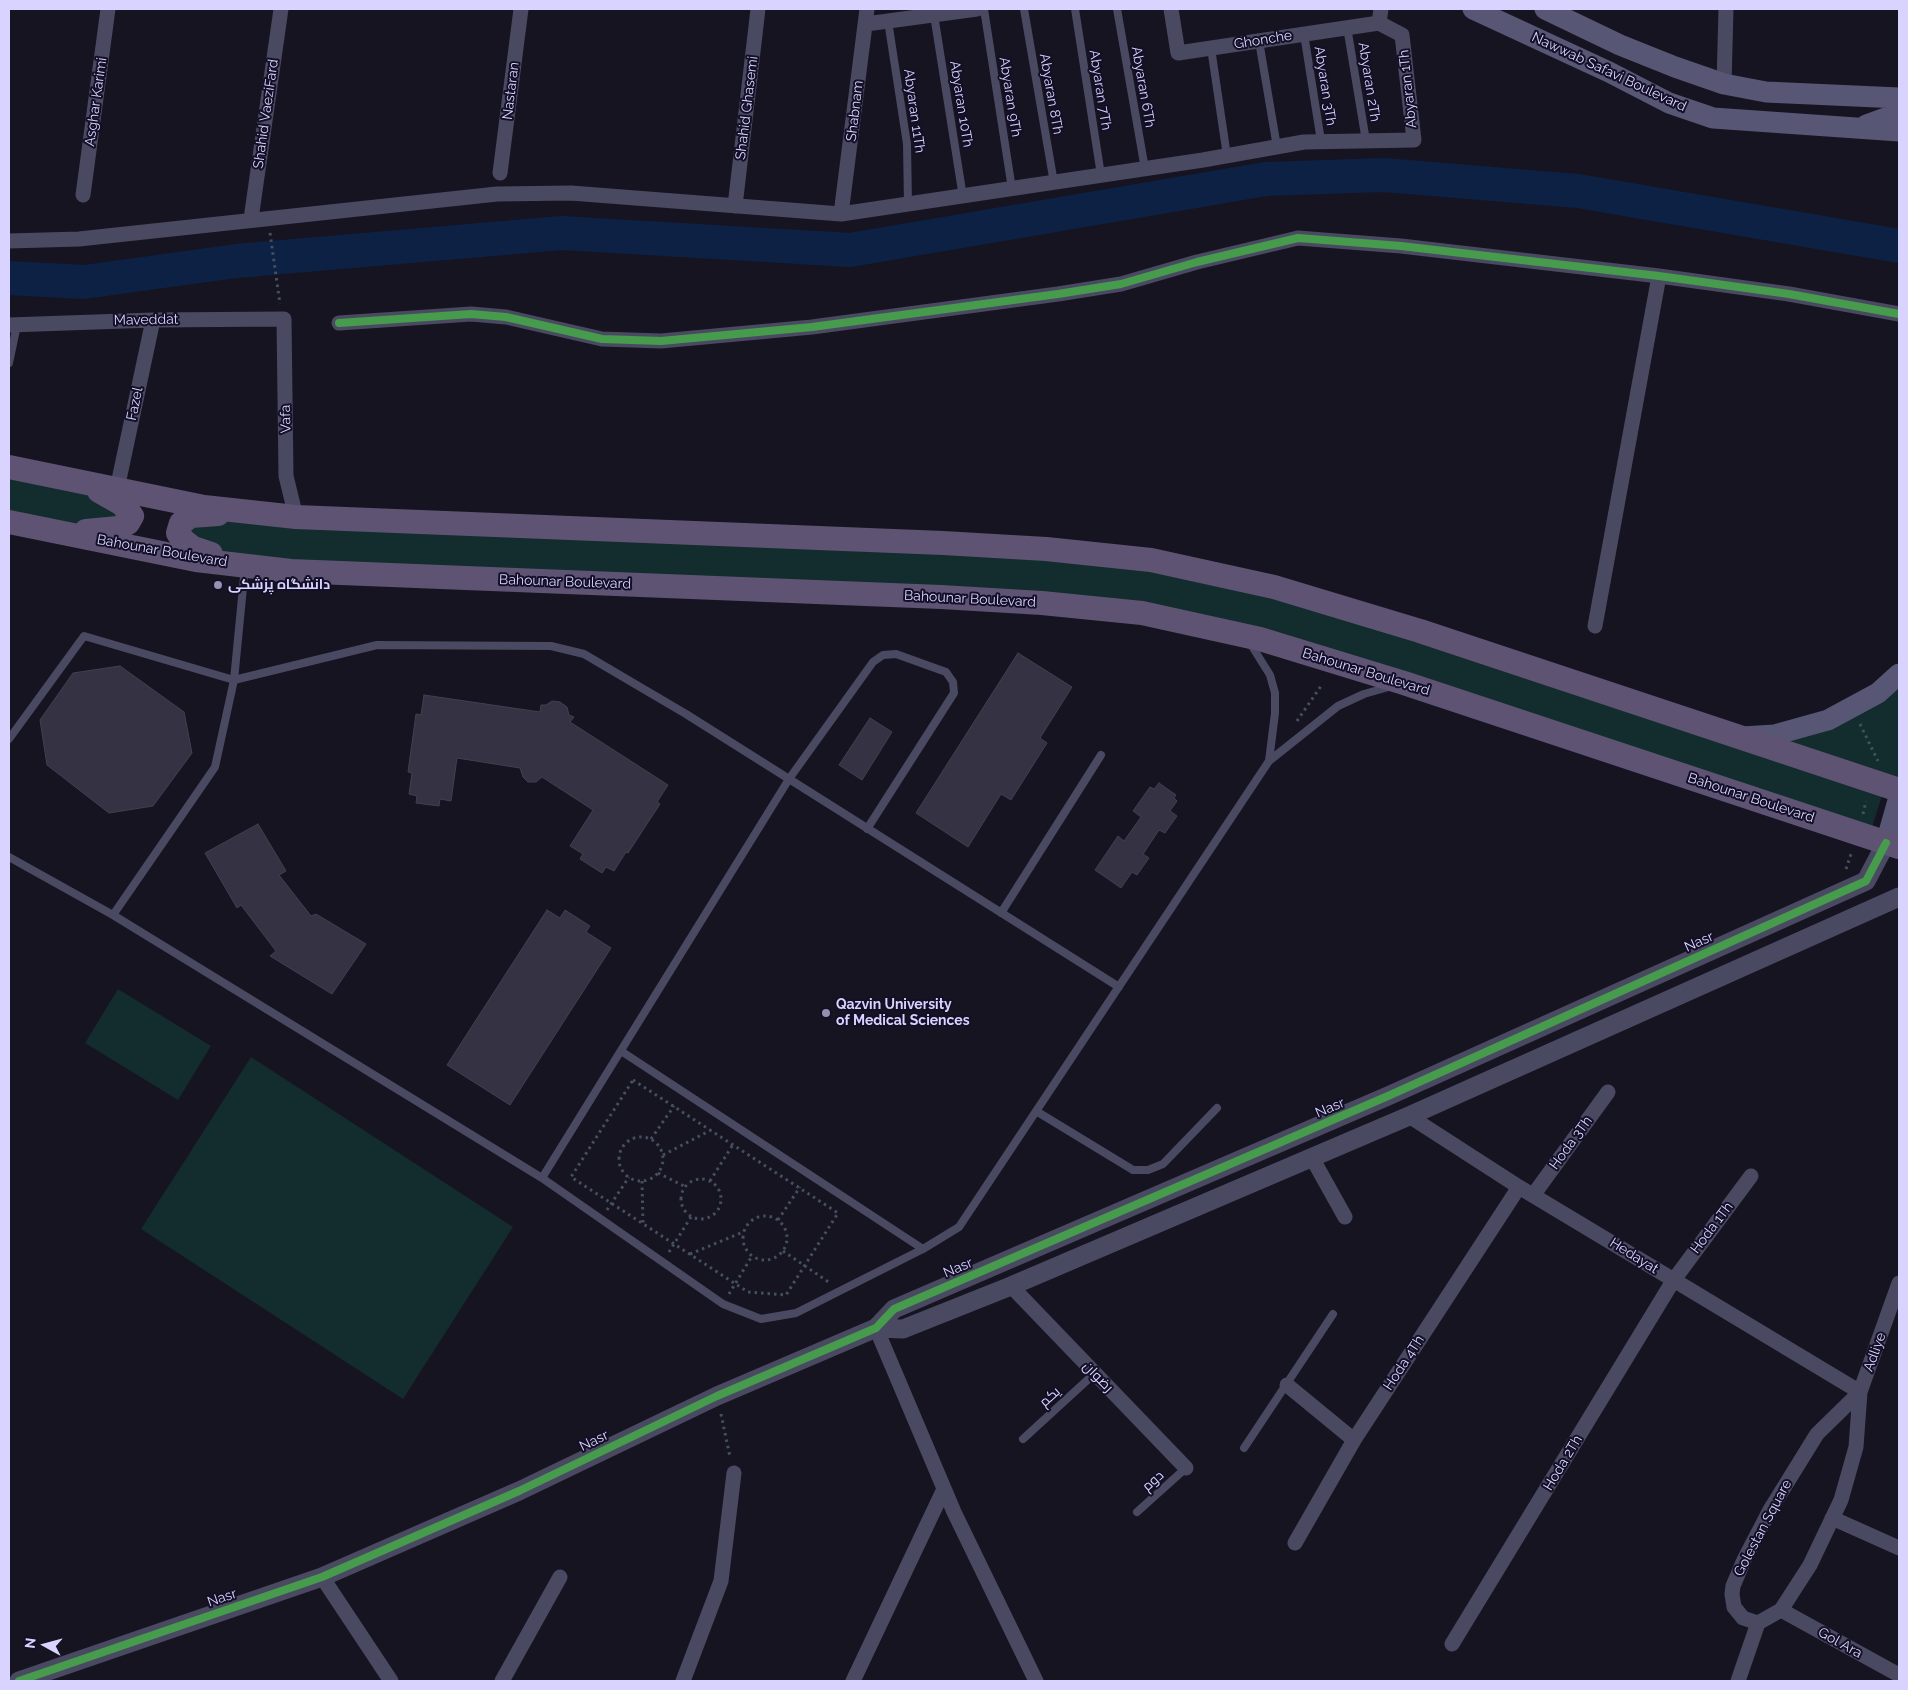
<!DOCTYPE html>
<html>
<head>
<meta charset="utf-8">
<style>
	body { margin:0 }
	#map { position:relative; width:1908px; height:1690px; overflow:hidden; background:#161421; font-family:Raleway,sans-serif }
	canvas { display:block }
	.frame { position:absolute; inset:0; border:10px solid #d9d4ff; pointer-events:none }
	.north { position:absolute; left:20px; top:1620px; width:50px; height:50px; -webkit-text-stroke:4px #130f26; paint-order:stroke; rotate:277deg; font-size:14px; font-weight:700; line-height:20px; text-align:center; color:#d9d4ff }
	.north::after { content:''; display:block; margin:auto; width:18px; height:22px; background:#d9d4ff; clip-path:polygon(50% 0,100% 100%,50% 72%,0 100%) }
</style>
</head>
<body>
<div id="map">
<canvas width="1908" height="1690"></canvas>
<div class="frame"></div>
<div class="north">N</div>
</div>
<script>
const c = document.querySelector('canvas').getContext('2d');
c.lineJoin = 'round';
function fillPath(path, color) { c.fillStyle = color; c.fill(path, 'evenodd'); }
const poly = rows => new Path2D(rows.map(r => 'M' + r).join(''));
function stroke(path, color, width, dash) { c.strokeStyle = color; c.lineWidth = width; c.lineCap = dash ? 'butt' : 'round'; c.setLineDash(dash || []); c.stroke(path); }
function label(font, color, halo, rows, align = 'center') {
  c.font = font + ' Raleway,Cairo,sans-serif'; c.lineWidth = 4; c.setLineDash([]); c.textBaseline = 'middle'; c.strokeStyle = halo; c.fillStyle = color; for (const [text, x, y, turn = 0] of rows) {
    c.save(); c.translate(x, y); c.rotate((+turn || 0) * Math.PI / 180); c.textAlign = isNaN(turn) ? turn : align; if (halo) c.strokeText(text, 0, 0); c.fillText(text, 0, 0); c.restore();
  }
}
const green = poly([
	[9,467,122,504,118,528,9,522],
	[191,516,1151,560,1774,735,1899,674,1899,790,1885,786,1869,837,1142,613,219,557,181,523],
	[118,989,211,1046,178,1100,85,1043],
	[251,1057,513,1227,403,1399,141,1229]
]);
const river = poly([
	[9,278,84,282,236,261,562,233,850,250,1266,179,1384,175,1578,191,1899,246]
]);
const building = poly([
	[1018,653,1072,687,1040,738,1047,743,1011,800,1001,794,968,847,916,813,1018,653],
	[120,666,184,712,192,753,153,806,109,813,47,765,40,720,73,673,120,666],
	[424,695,540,712,541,705,546,705,552,701,560,702,567,707,569,715,574,717,570,722,668,785,657,802,660,804,628,853,626,852,614,871,606,867,602,873,580,859,583,854,570,846,593,810,542,777,536,782,528,782,523,777,520,768,457,758,451,801,440,799,439,806,416,803,417,796,409,794,412,773,408,772,416,714,421,715,424,695],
	[870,718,892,732,862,780,839,765,870,718],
	[1159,783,1176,795,1174,798,1177,801,1170,811,1177,816,1165,833,1159,830,1143,854,1149,858,1137,875,1132,872,1121,888,1095,870,1118,836,1124,841,1141,817,1133,811,1150,787,1154,789,1159,783],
	[258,824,286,871,279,875,311,916,316,914,366,944,332,994,270,956,276,951,241,905,237,908,205,853,258,824],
	[547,910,560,918,565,910,590,926,586,932,611,948,510,1105,447,1065,547,910]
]);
const path = poly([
	[270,233,280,304],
	[1297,721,1321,686],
	[1860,724,1878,761],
	[1863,814,1866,801],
	[1846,869,1852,851],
	[633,1080,838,1213,786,1295,748,1292,571,1177,633,1080],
	'619 1159a22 22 0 1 1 44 0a22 22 0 1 1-44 0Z',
	[651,1139,674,1106],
	[663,1155,711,1130],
	[658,1173,684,1186],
	'681 1199a20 20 0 1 1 40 0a20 20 0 1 1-40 0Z',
	[642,1181,643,1223],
	[710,1181,734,1143],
	[607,1210,629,1177],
	'743 1238a22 22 0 1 1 44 0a22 22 0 1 1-44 0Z',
	[778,1220,800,1187],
	[783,1251,830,1283],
	[669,1252,691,1217],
	[690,1254,743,1232],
	[729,1294,752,1256],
	[721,1414,730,1457]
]);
const service = poly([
	[984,9,1012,189],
	[1024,9,1054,183],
	[1075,9,1101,175],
	[1117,9,1145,169],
	[934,15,963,197],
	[888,21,907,144,908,205],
	[1347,27,1366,141],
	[1304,34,1321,141],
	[1259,41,1277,147],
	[1211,48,1227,156],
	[9,363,17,325],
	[245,567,234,680,377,645,551,646,584,654,686,714,1119,987],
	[1250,643,1270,675,1275,693,1275,713,1269,761],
	[9,739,84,636,234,680,215,767,113,915],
	[9,857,113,915,542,1178,723,1304,761,1319,796,1313,923,1249,959,1227,1269,761,1338,706,1364,694,1392,686],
	[1001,913,1101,755],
	[621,1051,923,1249],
	[1036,1111,1133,1170,1148,1170,1163,1164,1217,1108],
	[542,1178,789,779,873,662,883,655,896,654,946,672,953,682,954,693,867,829],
	[1023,1439,1094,1374],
	[1244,1448,1333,1314],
	[1137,1512,1186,1468]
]);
const minor = poly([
	[1171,9,1178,53,1379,23,1381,9],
	[866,24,977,9],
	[1724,84,1726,9],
	[500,173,521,9],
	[83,195,108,9],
	[735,206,758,9],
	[841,214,867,9],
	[251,219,281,9],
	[9,241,79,239,497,194,571,193,841,214,1203,160,1304,142,1414,140,1402,35,1379,23],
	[339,323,471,314,506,317,602,339,661,341,812,327,1058,294,1121,284,1197,262,1298,238,1401,246,1659,276,1789,294,1899,314],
	[9,325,153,320,284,319,286,476,296,517],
	[117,489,153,320],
	[1595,626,1659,276],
	[1409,1116,1519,1187,1860,1392],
	[1311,1156,1345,1217],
	[1534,1194,1608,1092],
	[1011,1286,1186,1468],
	[876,1328,954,1512,1036,1681],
	[1287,1385,1354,1440],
	[1860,1392,1817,1434,1770,1510,1744,1560,1733,1586,1732,1594,1734,1607,1743,1618,1758,1623,1781,1610,1810,1565,1841,1500,1856,1447,1860,1392,1899,1283],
	[1832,1518,1899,1548],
	[1295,1543,1354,1440,1519,1187],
	[322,1577,391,1681],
	[1781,1610,1899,1675],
	[1452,1644,1673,1281,1751,1176],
	[502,1681,560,1577],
	[683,1681,721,1581,734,1473],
	[853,1681,944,1489],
	[1738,1681,1758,1623]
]);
const tertiary = poly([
	[876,1328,903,1329,1011,1286,1409,1116,1899,897],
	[19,1681,322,1577,519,1491,717,1396,876,1328,894,1309,1388,1096,1866,881,1886,843]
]);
const secondary = poly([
	[1473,9,1609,72,1669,103,1713,118,1899,131],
	[1545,9,1620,45,1675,67,1724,84,1766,92,1899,98],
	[1866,125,1899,113],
	[1743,737,1774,735,1828,720,1878,693,1899,674],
	[1886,843,1899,797]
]);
const primary = poly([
	[9,467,204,507,296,517,943,543,1046,549,1151,560,1274,587,1420,631,1899,790],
	[9,522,196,560,291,571,941,597,1042,603,1142,613,1260,639,1404,683,1899,847],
	[86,531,118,528,128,523,132,516,122,504,99,491],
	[211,554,193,548,184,541,178,533,181,523,191,516,218,514]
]);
const cycleway = poly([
	[339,323,471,314,506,317,602,339,661,341,812,327,1058,294,1121,284,1197,262,1298,238,1401,246,1659,276,1789,294,1899,314],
	[19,1681,322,1577,519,1491,717,1396,876,1328,894,1309,1388,1096,1866,881,1886,843]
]);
const markers = [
	[218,585,5,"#9591b1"],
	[826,1013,5,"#9591b1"]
];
const streetNames = [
	["Ghonche",1263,40,-9],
	["Nawwab Safavi Boulevard",1609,72,25],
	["Abyaran 2Th",1369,82,81],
	["Abyaran 3Th",1325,86,81],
	["Abyaran 6Th",1143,87,80],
	["Abyaran 1Th",1408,89,-96],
	["Abyaran 7Th",1100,90,81],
	["Nastaran",511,91,-83],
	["Abyaran 8Th",1051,94,80],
	["Abyaran 9Th",1010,97,81],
	["Asghar Karimi",96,102,-82],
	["Abyaran 10Th",961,104,81],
	["Shahid Ghasemi",747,108,-83],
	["Shabnam",855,111,-83],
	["Abyaran 11Th",914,111,82],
	["Shahid VaeziFard",266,114,-82],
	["Maveddat",146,320,-1],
	["Fazel",135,404,-78],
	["Vafa",286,419,-91],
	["Bahounar Boulevard",162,551,10],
	["Bahounar Boulevard",565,582,2],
	["Bahounar Boulevard",970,599,3],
	["Bahounar Boulevard",1366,672,17],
	["Bahounar Boulevard",1751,798,18],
	["Nasr",1699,942,-24],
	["Nasr",1330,1108,-23],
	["Hoda 3Th",1571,1143,-54],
	["Hoda 1Th",1712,1228,-53],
	["Hedayat",1634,1256,32],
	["Nasr",958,1268,-23],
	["Adliye",1875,1352,-70],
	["Hoda 4Th",1404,1363,-57],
	["رضوان",1098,1377,46],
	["یکم",1050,1397,-42],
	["Nasr",594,1441,-26],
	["Hoda 2Th",1563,1463,-59],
	["دوم",1153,1481,-42],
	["Golestan Square",1763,1528,-62],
	["Nasr",222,1598,-19],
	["Gol Ara",1840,1643,29]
];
const poiNames = [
	["دانشگاه پزشکی",228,585],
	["Qazvin University",836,1005],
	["of Medical Sciences",836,1021]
];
fillPath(green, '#132c2d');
stroke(river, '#0d2144', 34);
fillPath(building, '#343243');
stroke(building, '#433f54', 1);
stroke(path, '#44505f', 3, [2.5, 4]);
stroke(service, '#4a4962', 8);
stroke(minor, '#4a4962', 15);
stroke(tertiary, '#4a4962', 19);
stroke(secondary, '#575674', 21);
stroke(primary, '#5e5373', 24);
stroke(cycleway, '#469c4c', 8);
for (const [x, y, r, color] of markers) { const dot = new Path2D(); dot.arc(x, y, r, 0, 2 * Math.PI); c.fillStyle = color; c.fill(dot); stroke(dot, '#130f26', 2); }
label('14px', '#d9d4ff', '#130f26', streetNames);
label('bold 14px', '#d9d4ff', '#130f26', poiNames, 'left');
</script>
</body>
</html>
